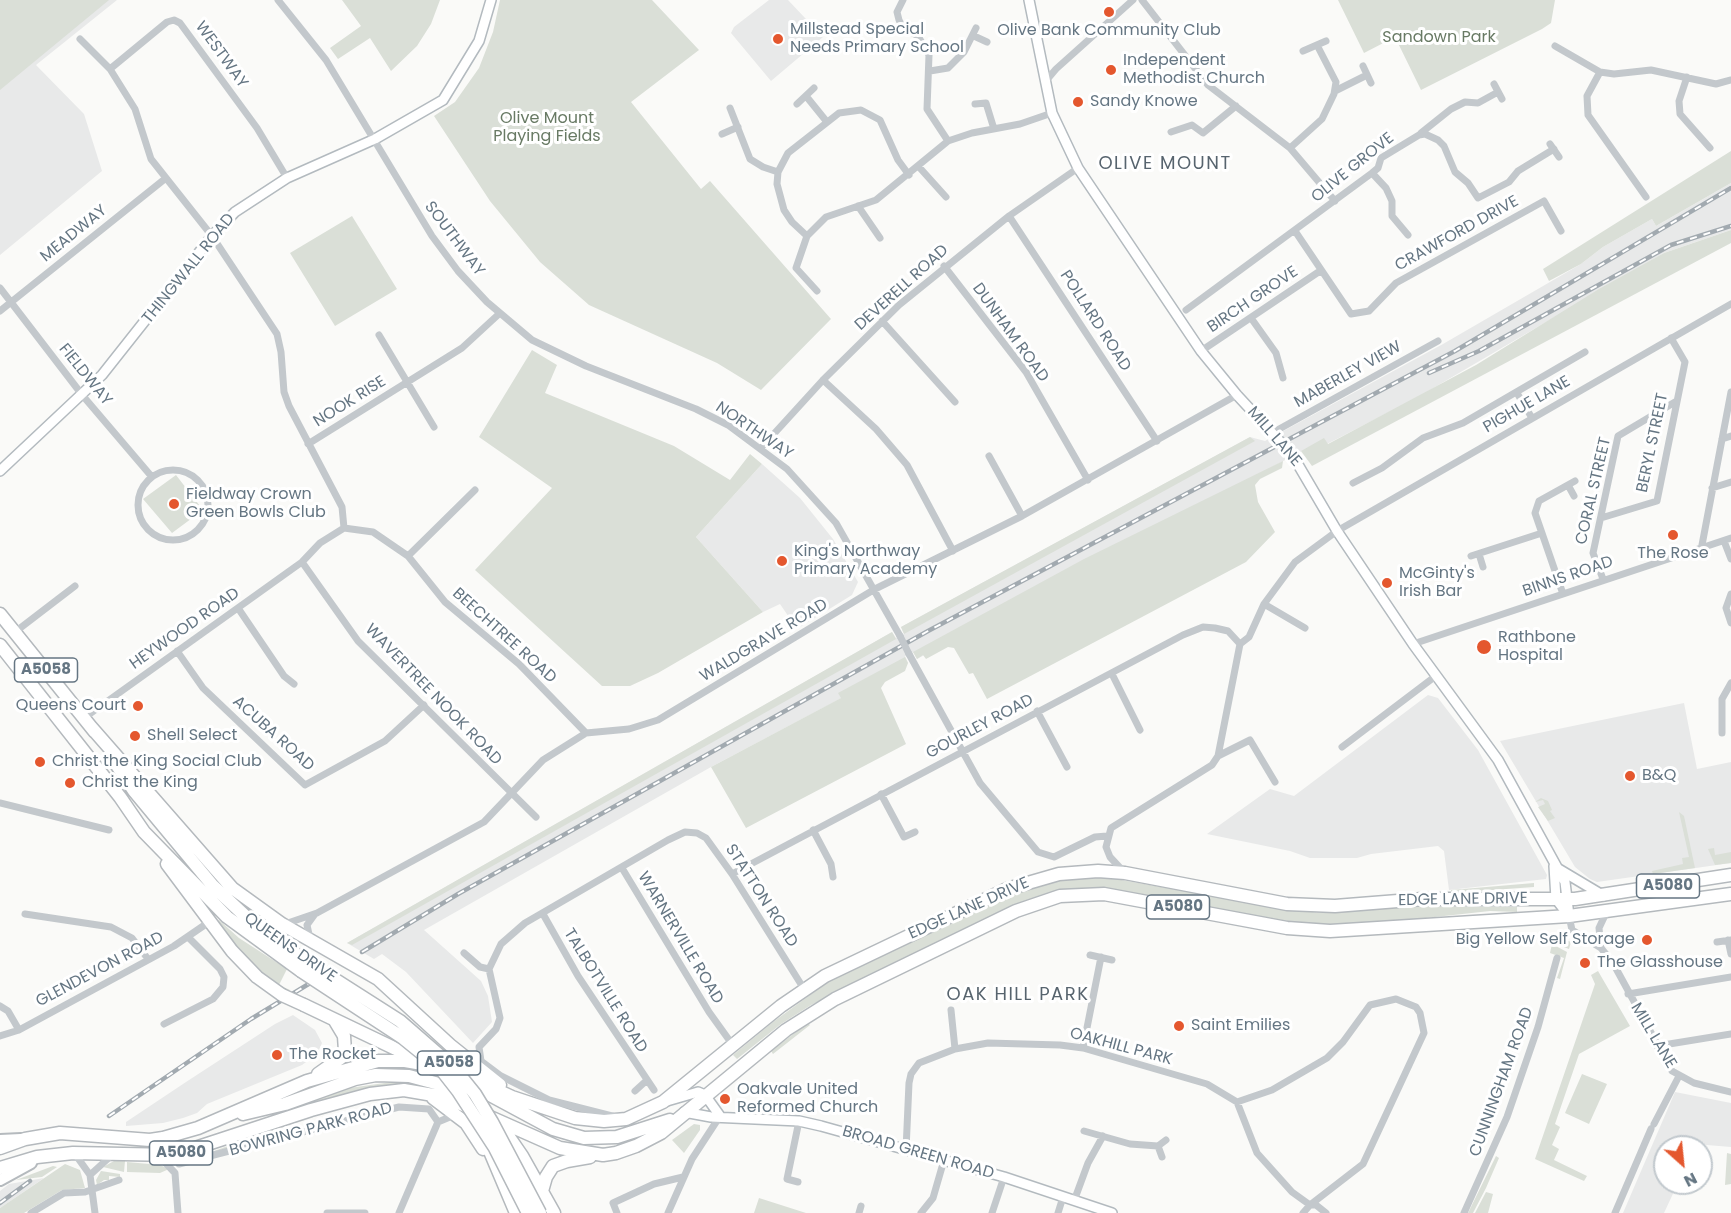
<!DOCTYPE html>
<html>
<head>
<meta charset="utf-8">
<style>
	body { margin:0 }
	#map { position:relative; width:1731px; height:1213px; overflow:hidden; background:#fafaf8; font-family:Poppins,sans-serif }
	canvas { display:block }
	.north { position:absolute; left:1653px; top:1135px; width:60px; height:60px; box-sizing:border-box; background:#fff; border:2px solid #c1c8cd; border-radius:50%; rotate:153deg; font-size:16px; font-weight:700; line-height:24px; text-align:center; color:#657683 }
	.north::after { content:''; display:block; margin:auto; width:21px; height:27px; background:#e4572e; clip-path:polygon(50% 0,100% 100%,50% 72%,0 100%) }
</style>
</head>
<body>
<div id="map">
<canvas width="1731" height="1213"></canvas>
<div class="north">N</div>
</div>
<script>
const c = document.querySelector('canvas').getContext('2d');
c.lineJoin = 'round';
function fillPath(path, color) { c.fillStyle = color; c.fill(path, 'evenodd'); }
const poly = rows => new Path2D(rows.map(r => 'M' + r).join(''));
function stroke(path, color, width, dash) { c.strokeStyle = color; c.lineWidth = width; c.lineCap = dash ? 'butt' : 'round'; c.setLineDash(dash || []); c.stroke(path); }
function label(font, color, halo, rows, align = 'center') {
  c.font = font + ' Poppins,sans-serif'; c.lineWidth = 6; c.setLineDash([]); c.textBaseline = 'middle'; c.strokeStyle = halo; c.fillStyle = color; for (const [text, x, y, turn = 0] of rows) {
    c.save(); c.translate(x, y); c.rotate((+turn || 0) * Math.PI / 180); c.textAlign = isNaN(turn) ? turn : align; if (halo) c.strokeText(text, 0, 0); c.fillText(text, 0, 0); c.restore();
  }
}
const built = poly([
	[0,0,117,0,36,65,84,114,102,171,0,255],
	[769,0,788,0,823,37,771,81,731,33,734,27],
	[1731,183,1731,230,1664,253,1418,397,1327,444,1324,439,917,659,913,652,905,656,908,663,711,767,424,930,481,981,488,996,492,1022,473,1043,406,972,382,954,374,959,347,943,892,632,896,638,904,634,901,627,1250,437,1265,441,1443,344,1581,264,1603,247,1652,219,1656,226],
	[762,464,800,498,833,539,858,582,852,595,797,629,780,604,763,612,696,537],
	[1428,695,1438,698,1478,750,1547,875,1546,879,1449,890,1444,851,1438,846,1371,854,1357,858,1310,858,1290,851,1207,834,1270,789,1294,796],
	[1684,703,1697,769,1731,762,1731,863,1597,882,1590,879,1575,867,1500,741],
	[293,1015,315,1030,322,1043,317,1054,302,1065,207,1104,197,1113,183,1118,163,1123,126,1126,126,1122,186,1082,275,1024],
	[1675,1092,1731,1103,1731,1147,1695,1144,1693,1147,1665,1147,1665,1183,1678,1183,1664,1213,1623,1213],
	[44,1178,9,1202,0,1208,0,1191,9,1184]
]);
const green = poly([
	[0,0,109,0,0,90],
	[342,0,440,0,431,24,417,46,391,71,370,38,338,59,330,48,361,26],
	[500,0,652,0,699,50,631,102,701,189,710,181,831,319,761,390,717,363,589,305,540,262,490,201,434,116,455,102,479,68,493,32],
	[1338,0,1555,0,1551,23,1542,29,1421,90,1395,37,1364,53],
	[1731,151,1731,183,1656,226,1652,219,1603,247,1581,264,1549,281,1543,269],
	[352,216,397,289,335,326,290,253],
	[1731,230,1731,243,1312,466,1301,451,1324,438,1328,444,1476,365,1599,289,1664,253],
	[532,350,557,365,545,393,674,446,730,480,750,454,762,464,696,537,763,612,658,673,630,686,602,686,475,570,552,488,479,437],
	[1250,437,1255,441,904,634,901,627],
	[1283,461,1282,468,1260,479,1255,485,1258,502,1275,532,1246,562,987,699,973,673,969,674,954,648,948,647,926,659,923,655,917,659,913,652,1084,559],
	[176,475,203,510,172,533,143,499],
	[892,632,896,639,352,945,347,943],
	[905,657,908,663,905,671,885,682,881,688,906,744,746,828,711,767,841,698,838,693],
	[1541,798,1548,801,1552,810,1550,811,1555,818,1548,821,1538,807,1545,804,1543,800,1535,802],
	[1679,812,1684,816,1695,868,1653,874,1652,871,1683,864,1682,858,1689,857],
	[1714,848,1715,855,1731,852,1731,863,1715,865,1708,849],
	[1099,876,1291,910,1323,913,1421,906,1517,907,1517,912,1490,911,1398,921,1306,927,1162,899,1087,888,1053,893,907,958,811,1005,781,1024,737,1059,733,1055,773,1022,832,979,1000,899,1057,881],
	[1534,883,1534,887,1451,893,1451,890],
	[219,920,239,938,287,969,279,985,290,990,286,993,246,961,216,922],
	[1555,935,1571,942,1569,949,1556,944,1553,941],
	[1552,944,1567,952,1560,979,1557,978,1564,958,1550,953],
	[1598,971,1630,1026,1579,1054,1555,1124,1560,1127,1552,1145,1559,1149,1554,1160,1587,1176,1584,1181,1535,1159,1595,984,1591,975],
	[808,1023,810,1025,773,1054,771,1051],
	[1582,1074,1607,1084,1589,1124,1565,1113],
	[399,1081,411,1083,371,1089,280,1114,349,1088],
	[694,1124,700,1125,700,1130,684,1153,672,1140],
	[280,1132,281,1134,206,1154,255,1136],
	[1727,1153,1731,1154,1731,1184,1725,1185],
	[1496,1156,1499,1158,1486,1188,1473,1213,1468,1213],
	[114,1161,125,1161,124,1172,103,1167],
	[127,1162,160,1165,169,1169,160,1173,127,1172],
	[65,1164,80,1170,85,1188,62,1190,24,1213,0,1213,0,1208],
	[53,1166,57,1167,42,1177,16,1180],
	[101,1171,120,1174,120,1177,109,1176,109,1180,104,1180,97,1185,96,1180],
	[1486,1192,1493,1194,1488,1213,1475,1213],
	[759,1198,806,1213,754,1213]
]);
const street = poly([
	[278,0,326,60,432,236,458,271,487,302,532,340,586,366,696,409,728,425,787,469,836,523,900,636],
	[903,0,897,12,899,20,903,28,918,36,929,55,927,109,948,141],
	[1142,0,1208,85,1290,148,1335,201],
	[974,36,987,42],
	[80,39,110,69,135,109,151,159,212,236,277,334,281,352,284,392,289,406,342,507,344,528,320,543,302,562,84,718],
	[1555,46,1600,72,1614,74,1651,70,1716,84,1731,80],
	[1303,51,1326,41],
	[1363,66,1371,83],
	[110,69,167,22,174,20,180,23,257,128,287,178],
	[930,71,948,68,964,52,976,28],
	[1600,72,1587,96,1588,115,1646,197],
	[1687,77,1679,101,1680,114,1710,148],
	[1045,82,1056,69,1133,0],
	[1494,84,1502,99],
	[1335,91,1367,75],
	[806,96,827,122],
	[797,104,814,88],
	[975,104,986,103,994,129],
	[730,108,750,159,763,167,778,172],
	[1171,132,1192,125,1203,133,1236,106],
	[1421,133,1451,109,1465,102,1478,103,1498,92],
	[722,134,738,127],
	[1550,144,1559,157],
	[1290,148,1322,119,1334,94,1336,82,1317,45],
	[919,167,946,197],
	[1372,173,1386,188,1392,201,1392,216,1408,235],
	[858,206,880,238],
	[1009,216,1157,441],
	[1295,231,1351,314,1369,311,1396,283,1544,201,1561,231],
	[807,236,792,222,784,210,777,184,778,172,788,153,839,113,861,110,880,120,898,160,909,175],
	[944,266,1026,372,1088,480],
	[0,288,83,396,152,477],
	[817,291,796,268,807,236,826,217,876,200,948,141,972,133,1020,124,1052,113],
	[1186,310,1372,173,1378,168,1381,158,1419,135,1425,134,1438,140,1444,146,1455,172,1468,183,1478,198,1509,182,1518,171,1554,149],
	[0,311,166,178],
	[1251,318,1276,353,1283,378],
	[882,321,955,402],
	[379,335,434,427],
	[1201,351,1320,271],
	[823,380,876,429,907,465,953,551],
	[1517,393,1532,418],
	[1272,433,1438,341],
	[1722,439,1731,436],
	[308,444,462,348,500,313],
	[761,448,823,380,899,305,1009,216,1078,168],
	[989,456,1022,516],
	'138 505a35 35 0 1 1 70 0a35 35 0 1 1-70 0Z',
	[1353,483,1382,468,1423,438,1463,423,1585,352],
	[1568,485,1574,496],
	[1712,488,1731,482],
	[1601,518,1657,501,1685,362,1671,338],
	[344,528,373,532,408,556,445,602,519,664,586,733],
	[1724,541,1731,559],
	[1702,545,1731,392],
	[1479,554,1483,567],
	[408,556,475,490],
	[1471,556,1542,533],
	[302,562,358,641,536,817],
	[1603,579,1593,553,1618,436,1675,402],
	[1563,594,1535,513,1539,501,1575,481],
	[1731,594,1726,608,1731,623],
	[1264,604,1305,628],
	[238,608,284,676,294,684],
	[15,632,75,586],
	[1240,644,1249,637,1264,604,1295,562,1337,531,1731,304],
	[1413,644,1731,538],
	[177,651,203,688,305,785,385,741,424,705],
	[909,654,980,783,1038,852,1054,857,1095,837,1107,836],
	[1112,674,1140,730],
	[1037,711,1067,767],
	[1722,733,1722,699,1731,683],
	[1342,747,1437,675],
	[1218,756,1250,740,1275,782],
	[881,794,904,837,915,832],
	[0,803,109,830],
	[813,830,831,864,833,877],
	[622,868,709,1012,732,1044],
	[1123,871,1110,857,1106,847,1111,828,1212,765,1218,756,1240,644],
	[732,874,1183,635,1203,627,1215,628,1228,631,1240,644],
	[25,914,111,927,132,938,148,959],
	[543,914,578,976,654,1090],
	[1569,916,1572,930,1601,948,1613,963,1672,1071,1694,1083,1731,1092],
	[285,924,317,913,484,822,543,760,586,733,629,729,658,720,875,589,1022,516,1237,395],
	[310,939,307,925,315,914],
	[1728,940,1731,954],
	[1717,942,1731,940],
	[1601,948,1599,928,1607,911],
	[464,953,480,967,489,969],
	[1090,955,1112,960],
	[1628,994,1731,977],
	[0,1006,8,1011,19,1030],
	[951,1010,955,1049],
	[164,1024,213,999,223,987,224,977,220,969,188,937],
	[0,1036,19,1030,174,946,209,922],
	[1657,1046,1731,1034],
	[1083,1048,1101,957],
	[635,1091,646,1081],
	[616,1117,549,1100,501,1076,481,1061,479,1047,496,1029,500,1018,489,969,501,944,525,923,668,840,685,832,697,833,706,838,732,874,804,989],
	[1654,1124,1679,1076],
	[1084,1131,1130,1144,1158,1146],
	[906,1150,909,1083,911,1074,919,1063,955,1049,988,1043,1060,1045,1083,1048,1207,1084,1237,1102,1257,1153,1292,1192,1310,1205,1363,1164,1424,1033,1420,1013,1416,1007,1396,999,1370,1005,1343,1042,1327,1058,1272,1090,1237,1102],
	[75,1154,90,1175,95,1213],
	[159,1156,175,1173,178,1213],
	[1162,1157,1158,1146,1166,1140],
	[179,1164,399,1107,429,1109,438,1122],
	[90,1175,112,1155],
	[798,1182,787,1179,799,1121],
	[1074,1201,1088,1163,1103,1136],
	[31,1213,64,1193,85,1192,119,1180],
	[327,1213,365,1213],
	[399,1213,438,1122,457,1114],
	[617,1213,613,1203,654,1184,683,1177],
	[668,1213,692,1159,720,1116],
	[859,1213,861,1206],
	[921,1213,933,1198,944,1160],
	[992,1213,1004,1177],
	[1058,1213,1063,1197],
	[1303,1213,1310,1205,1316,1205,1326,1213],
	[1464,1213,1507,1117,1538,1027,1557,958],
	[1615,1213,1651,1129]
]);
const secondary = poly([
	[1029,0,1052,113,1078,168,1201,351,1237,395,1275,436],
	[1293,456,1337,531,1413,644,1498,760,1565,882,1569,916],
	[0,471,102,375,212,236,235,212,287,178,375,139,443,100,479,41,491,0],
	[1554,866,1556,899,1569,916],
	[1557,868,1604,896],
	[667,1101,698,1092,705,1095,720,1116],
	[684,1112,711,1117,799,1121,821,1126,1004,1177,1112,1213]
]);
const primary = poly([
	[0,1140,21,1139],
	[0,1180,31,1163]
]);
const highway = poly([
	[0,614,95,732],
	[0,645,120,797,144,832,227,917,301,971],
	[91,727,232,888,282,924,378,979,450,1045,500,1085],
	[116,764,134,791,213,886,259,929,306,961],
	[167,864,232,951,257,977,282,995],
	[304,1005,419,1060],
	[318,1074,342,1057,345,1051,344,1036,335,1021],
	[475,1087,553,1129,584,1138,617,1137,670,1120],
	[433,1098,466,1123,483,1149],
	[243,1114,285,1104,355,1079,376,1075,409,1076,458,1089],
	[500,1124,522,1156,554,1213],
	[483,1135,516,1213],
	[0,1148,25,1139,60,1133,150,1140,163,1138,198,1128,307,1081,378,1061,405,1061,451,1069,512,1097,575,1118,604,1121,626,1119,663,1102,781,1006,825,976,1007,889,1059,874,1098,871,1125,873,1287,904,1335,906,1423,899,1575,899,1731,875],
	[0,1168,37,1157,73,1153,174,1155,311,1110,370,1094,404,1090,445,1097,560,1148,603,1155,616,1153,636,1146,661,1133,786,1030,835,999,1016,911,1060,896,1104,894,1287,928,1330,931,1569,916,1731,894],
	[542,1191,546,1177,553,1166,567,1161,590,1157]
]);
const rail = poly([
	[1429,373,1479,351,1671,245,1731,226],
	[362,952,458,894,928,631,1455,351,1731,188],
	[109,1116,251,1019,330,971],
	[0,1203,30,1181]
]);
const streetBridge = poly([
	[900,636,909,654]
]);
const secondaryBridge = poly([
	[1275,436,1293,456]
]);
const highwayBridge = poly([
	[306,961,400,1021,454,1068,475,1094,492,1122,540,1213],
	[301,971,403,1038,440,1068,458,1091,495,1148,528,1213],
	[282,995,304,1005]
]);
const markers = [
	[1109,12,6,"#e4572e"],
	[778,39,6,"#e4572e"],
	[1111,70,6,"#e4572e"],
	[1078,102,6,"#e4572e"],
	[174,504,6,"#e4572e"],
	[1673,535,6,"#e4572e"],
	[782,561,6,"#e4572e"],
	[1387,583,6,"#e4572e"],
	[1484,647,8,"#e4572e"],
	[138,706,6,"#e4572e"],
	[135,736,6,"#e4572e"],
	[40,762,6,"#e4572e"],
	[1630,776,6,"#e4572e"],
	[70,783,6,"#e4572e"],
	[1647,940,6,"#e4572e"],
	[1585,963,6,"#e4572e"],
	[1179,1026,6,"#e4572e"],
	[277,1055,6,"#e4572e"],
	[725,1099,6,"#e4572e"]
];
const shields = [
	[46,670,63],
	[1668,886,63],
	[1178,907,63],
	[449,1063,63],
	[181,1153,63]
];
const shieldNames = [
	["A5058",46,670],
	["A5080",1668,886],
	["A5080",1178,907],
	["A5058",449,1063],
	["A5080",181,1153]
];
const poiNames = [
	["Millstead Special",790,30],
	["Needs Primary School",790,48],
	["Olive Bank Community Club",1109,31,"center"],
	["Independent",1123,61],
	["Methodist Church",1123,79],
	["Sandy Knowe",1090,102],
	["Fieldway Crown",186,495],
	["Green Bowls Club",186,513],
	["King's Northway",794,552],
	["Primary Academy",794,570],
	["The Rose",1673,554,"center"],
	["McGinty's",1399,574],
	["Irish Bar",1399,592],
	["Rathbone",1498,638],
	["Hospital",1498,656],
	["Queens Court",126,706,"right"],
	["Shell Select",147,736],
	["Christ the King Social Club",52,762],
	["B&Q",1642,776],
	["Christ the King",82,783],
	["Big Yellow Self Storage",1635,940,"right"],
	["The Glasshouse",1597,963],
	["Saint Emilies",1191,1026],
	["The Rocket",289,1055],
	["Oakvale United",737,1090],
	["Reformed Church",737,1108]
];
const parkNames = [
	["Sandown Park",1439,38],
	["Olive Mount",547,119],
	["Playing Fields",547,137]
];
const streetNames = [
	["WESTWAY",221,55,54],
	["OLIVE GROVE",1353,168,-39],
	["MEADWAY",74,234,-39],
	["CRAWFORD DRIVE",1457,234,-29],
	["SOUTHWAY",454,239,53],
	["THINGWALL ROAD",189,269,-51],
	["DEVERELL ROAD",902,288,-42],
	["BIRCH GROVE",1253,300,-34],
	["POLLARD ROAD",1095,321,57],
	["DUNHAM ROAD",1010,333,54],
	["FIELDWAY",85,375,51],
	["MABERLEY VIEW",1348,375,-29],
	["NOOK RISE",350,402,-32],
	["PIGHUE LANE",1527,405,-30],
	["NORTHWAY",754,431,34],
	["MILL LANE",1274,437,49],
	["BERYL STREET",1653,443,-78],
	["CORAL STREET",1594,491,-77],
	["BINNS ROAD",1568,577,-19],
	["HEYWOOD ROAD",185,629,-35],
	["BEECHTREE ROAD",504,636,42],
	["WALDGRAVE ROAD",764,641,-31],
	["WAVERTREE NOOK ROAD",433,695,46],
	["GOURLEY ROAD",980,727,-28],
	["ACUBA ROAD",273,734,42],
	["STATTON ROAD",761,896,57],
	["EDGE LANE DRIVE",1463,900,-1],
	["EDGE LANE DRIVE",969,909,-24],
	["WARNERVILLE ROAD",680,938,59],
	["QUEENS DRIVE",290,948,35],
	["GLENDEVON ROAD",100,970,-28],
	["TALBOTVILLE ROAD",605,991,58],
	["MILL LANE",1653,1036,59],
	["OAKHILL PARK",1121,1047,15],
	["CUNNINGHAM ROAD",1502,1082,-70],
	["BOWRING PARK ROAD",311,1130,-15],
	["BROAD GREEN ROAD",918,1153,16]
];
const neighbourhoodNames = [
	["OLIVE MOUNT",1165,164],
	["OAK HILL PARK",1018,995]
];
fillPath(built, '#e8e9e9');
fillPath(green, '#dadfd7');
stroke(secondary, '#b3babf', 12);
stroke(primary, '#b5babe', 14);
stroke(highway, '#b4b9bd', 15);
stroke(street, '#c3c8cc', 7);
stroke(secondary, '#fff', 9);
stroke(primary, '#fff', 10);
stroke(highway, '#fff', 12);
stroke(rail, '#a2aab0', 4.5);
stroke(rail, '#fff', 2, [7]);
stroke(secondaryBridge, '#b3babf', 12, []);
stroke(highwayBridge, '#b4b9bd', 15, []);
stroke(streetBridge, '#c3c8cc', 7);
stroke(secondaryBridge, '#fff', 9);
stroke(highwayBridge, '#fff', 12);
for (const [x, y, r, color] of markers) { const dot = new Path2D(); dot.arc(x, y, r, 0, 2 * Math.PI); c.fillStyle = color; c.fill(dot); stroke(dot, '#fff', 2); }
for (const [x, y, w] of shields) { const box = new Path2D(); box.roundRect(x - w / 2, y - 12, w, 24, 4.5); c.fillStyle = '#fff'; c.fill(box); stroke(box, '#657683', 1.5); }
label('bold 15px', '#657683', null, shieldNames);
label('16px', '#657683', '#fff', poiNames, 'left');
label('16px', '#687a64', '#fff', parkNames);
label('16px', '#657683', '#fff', streetNames);
c.letterSpacing = '1.5px';
label('18px', '#57646e', '#fff', neighbourhoodNames);
c.letterSpacing = '0px';
</script>
</body>
</html>
